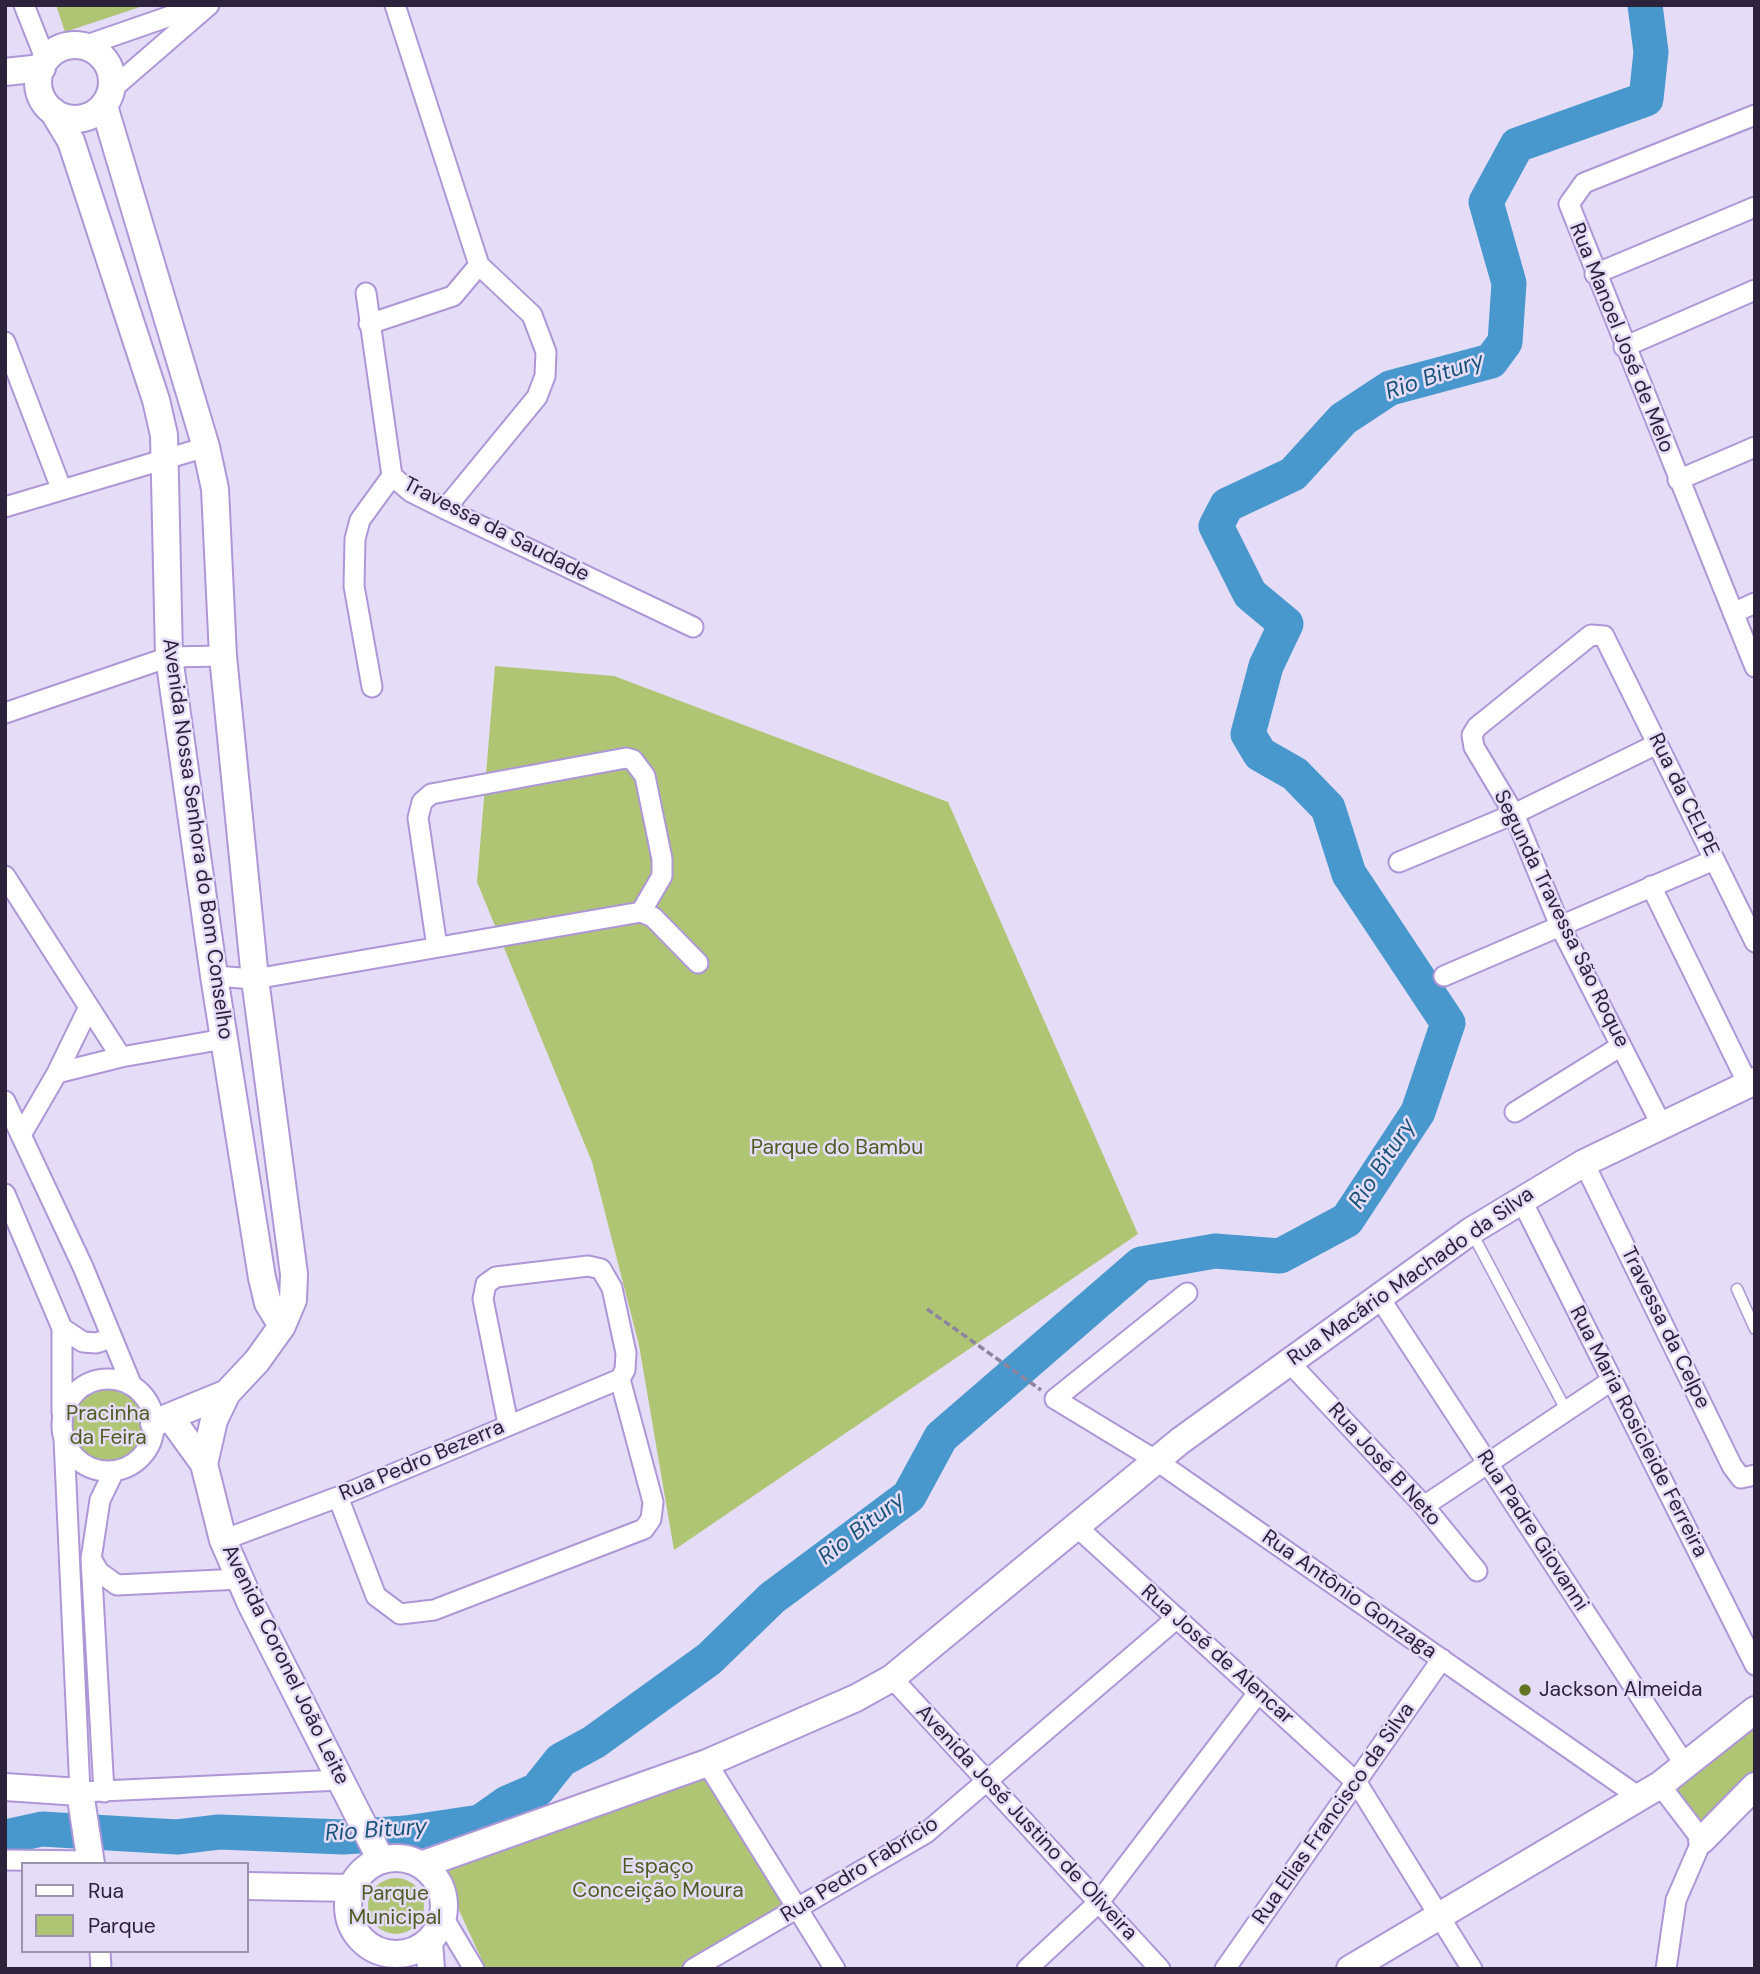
<!DOCTYPE html>
<html>
<head>
<meta charset="utf-8">
<style>
	body { margin:0 }
	#map { position:relative; width:1760px; height:1974px; overflow:hidden; background:#e5dcf7; font-family:"DM Sans",sans-serif }
	canvas { display:block }
	.frame { position:absolute; inset:0; border:7px solid #2c223b; pointer-events:none }
	.legend { position:absolute; left:21px; top:1862px; width:228px; height:91px; box-sizing:border-box; background:#e5dcf7; border:2px solid #9b92ac; margin:0; padding:9px 12px; list-style:none; font-size:21px; color:#2c223b }
	.legend li { display:flex; align-items:center; gap:14px; height:35px }
	.legend b { width:35px; border:2px solid #9b92ac }
</style>
</head>
<body>
<div id="map">
<canvas width="1760" height="1974"></canvas>
<div class="frame"></div>
<ul class="legend">
<li><b style="height:9px;background:#fff"></b>Rua</li>
<li><b style="height:19px;background:#b0c573"></b>Parque</li>
</ul>
</div>
<script>
const c = document.querySelector('canvas').getContext('2d');
c.lineJoin = 'round';
function fillPath(path, color) { c.fillStyle = color; c.fill(path, 'evenodd'); }
const poly = rows => new Path2D(rows.map(r => 'M' + r).join(''));
function stroke(path, color, width, dash) { c.strokeStyle = color; c.lineWidth = width; c.lineCap = dash ? 'butt' : 'round'; c.setLineDash(dash || []); c.stroke(path); }
function label(font, color, halo, rows, align = 'center') {
  c.font = font + ' "DM Sans",sans-serif'; c.lineWidth = 5; c.setLineDash([]); c.textBaseline = 'middle'; c.strokeStyle = halo; c.fillStyle = color; for (const [text, x, y, turn = 0] of rows) {
    c.save(); c.translate(x, y); c.rotate((+turn || 0) * Math.PI / 180); c.textAlign = isNaN(turn) ? turn : align; if (halo) c.strokeText(text, 0, 0); c.fillText(text, 0, 0); c.restore();
  }
}
const green = poly([
	[56,5,146,5,65,32],
	[495,666,614,676,948,802,1138,1234,674,1550,639,1345,592,1162,477,882],
	'67 1426a40 40 0 1 1 80 0a40 40 0 1 1-80 0Z',
	[1755,1717,1755,1781,1702,1840,1671,1776],
	[706,1769,790,1908,681,1969,486,1969,436,1860],
	'368 1906a28 28 0 1 1 56 0a28 28 0 1 1-56 0Z'
]);
const river = poly([
	[5,1837,42,1829,177,1837,219,1832,343,1837,406,1833,480,1822,507,1803,537,1790,561,1760,594,1742,709,1659,772,1598,909,1496,941,1437,1141,1264,1215,1251,1280,1256,1347,1220,1418,1112,1448,1023,1349,874,1328,808,1295,774,1260,754,1248,734,1266,666,1286,624,1250,594,1216,526,1227,505,1293,474,1343,419,1390,388,1491,361,1505,342,1509,283,1486,202,1517,145,1646,99,1651,52,1645,5]
]);
const path = poly([
	[927,1309,1041,1390]
]);
const lane = poly([
	[1471,1231,1566,1410],
	[1737,1289,1755,1329]
]);
const street = poly([
	[24,5,45,58],
	[395,5,479,265,532,315,546,352,545,376,537,397,445,509],
	[84,46,202,5],
	[112,89,209,5],
	[1755,115,1584,183,1569,204,1755,667],
	[1595,274,1755,207],
	[366,293,392,476,411,492,445,509,693,627],
	[369,324,453,296,479,265],
	[5,342,61,488],
	[1624,347,1755,290],
	[1678,480,1755,447],
	[5,507,206,447],
	[1733,613,1755,603],
	[372,687,354,586,355,539,360,520,392,476],
	[5,713,169,657,223,656],
	[1399,862,1514,814,1657,744],
	[5,876,121,1057],
	[1651,886,1748,1084],
	[437,947,418,818,422,802,431,794,626,758,633,760,645,776,662,859,662,876,641,912],
	[214,976,255,979,641,912,653,917,698,963],
	[1444,976,1714,860],
	[57,1073,121,1057,224,1039],
	[5,1101,83,1267,132,1386],
	[1515,1112,1621,1046],
	[1661,1124,1560,926,1514,814,1474,747,1472,735,1477,727,1591,635,1604,636,1755,942],
	[21,1135,57,1073,89,1007],
	[1584,1163,1732,1466,1741,1478,1755,1475],
	[5,1194,62,1328,62,1413],
	[1521,1199,1755,1665],
	[1187,1293,1055,1399,1157,1461,1639,1797],
	[1379,1297,1685,1765],
	[62,1328,83,1342,96,1343,112,1338],
	[1289,1362,1424,1506,1477,1571],
	'62 1425a46 46 0 1 1 92 0a46 46 0 1 1-92 0Z',
	[64,1439,80,1792,341,1780],
	[338,1497,376,1596,400,1614,434,1610,644,1529,651,1519,653,1502,620,1379,625,1370,626,1353,612,1288,601,1269,588,1266,496,1277,486,1284,483,1299,508,1424],
	[1424,1506,1611,1381],
	[1077,1527,1357,1783,1472,1969],
	[223,1540,338,1497,620,1379],
	[92,1560,99,1572,117,1585,240,1579],
	[892,1678,1160,1969],
	[707,1763,835,1969],
	[1660,1785,1702,1840,1676,1900,1666,1969],
	[104,1792,91,1559,100,1500,114,1471],
	[5,1860,91,1861],
	[443,1917,474,1969],
	[100,1951,101,1969],
	[693,1969,926,1833,1177,1618],
	[1027,1969,1099,1902,1258,1693],
	[1225,1969,1442,1659]
]);
const secondary = poly([
	'38 82a37 37 0 1 1 74 0a37 37 0 1 1-74 0Z',
	[5,72,42,68],
	[104,106,206,447,215,489,223,656,255,979,294,1274,293,1300,282,1326,257,1361,227,1393,154,1423],
	[53,111,71,141,156,400,164,435,169,657,214,976,262,1278,268,1303,282,1326],
	[170,1417,204,1464,223,1540,251,1604,381,1860],
	[204,1464,214,1420,227,1393],
	[5,1787,80,1792,91,1864],
	[1702,1840,1755,1786],
	'348 1906a48 48 0 1 1 96 0a48 48 0 1 1-96 0Z',
	[421,1865,707,1763,856,1698,892,1678,1180,1441,1471,1231,1584,1163,1755,1081],
	[247,1886,351,1888],
	[429,1942,431,1969],
	[1350,1969,1660,1785,1755,1710]
]);
const markers = [
	[1525,1690,7,"#637523"]
];
const streetNames = [
	["Rua Manoel José de Melo",1621,338,68],
	["Travessa da Saudade",496,530,27],
	["Rua da CELPE",1683,795,64],
	["Avenida Nossa Senhora do Bom Conselho",197,839,82],
	["Segunda Travessa São Roque",1561,919,64],
	["Rua Macário Machado da Silva",1411,1277,-35],
	["Travessa da Celpe",1665,1328,64],
	["Rua Maria Rosicleide Ferreira",1638,1432,63],
	["Rua Pedro Bezerra",422,1461,-23],
	["Rua José B Neto",1384,1465,48],
	["Rua Padre Giovanni",1532,1531,57],
	["Rua Antônio Gonzaga",1349,1595,35],
	["Rua José de Alencar",1217,1655,42],
	["Avenida Coronel João Leite",285,1665,64],
	["Rua Elias Francisco da Silva",1334,1814,-55],
	["Avenida José Justino de Oliveira",1026,1823,47],
	["Rua Pedro Fabrício",860,1870,-32]
];
const parkNames = [
	["Parque do Bambu",837,1148],
	["Pracinha",108,1414],
	["da Feira",108,1438],
	["Espaço",658,1867],
	["Conceição Moura",658,1891],
	["Parque",395,1894],
	["Municipal",395,1918]
];
const poiNames = [
	["Jackson Almeida",1539,1690]
];
const waterNames = [
	["Rio Bitury",1435,377,-19],
	["Rio Bitury",1383,1164,-57],
	["Rio Bitury",862,1529,-38],
	["Rio Bitury",376,1831,-4]
];
fillPath(green, '#b0c573');
stroke(river, '#4898cd', 35);
stroke(lane, '#ad97d6', 13);
stroke(street, '#ad97d6', 23);
stroke(secondary, '#ad97d6', 30);
stroke(path, '#8d849e', 3.5, [7, 3.5]);
stroke(lane, '#fff', 10);
stroke(street, '#fff', 19);
stroke(secondary, '#fff', 26);
for (const [x, y, r, color] of markers) { const dot = new Path2D(); dot.arc(x, y, r, 0, 2 * Math.PI); c.fillStyle = color; c.fill(dot); stroke(dot, '#e5dcf7', 2.5); }
label('21px', '#2c223b', '#e5dcf7', streetNames);
label('21px', '#4f5c21', '#e5dcf7', parkNames);
label('21px', '#2c223b', '#e5dcf7', poiNames, 'left');
label('italic 23px', '#185378', '#e5dcf7', waterNames);
</script>
</body>
</html>
